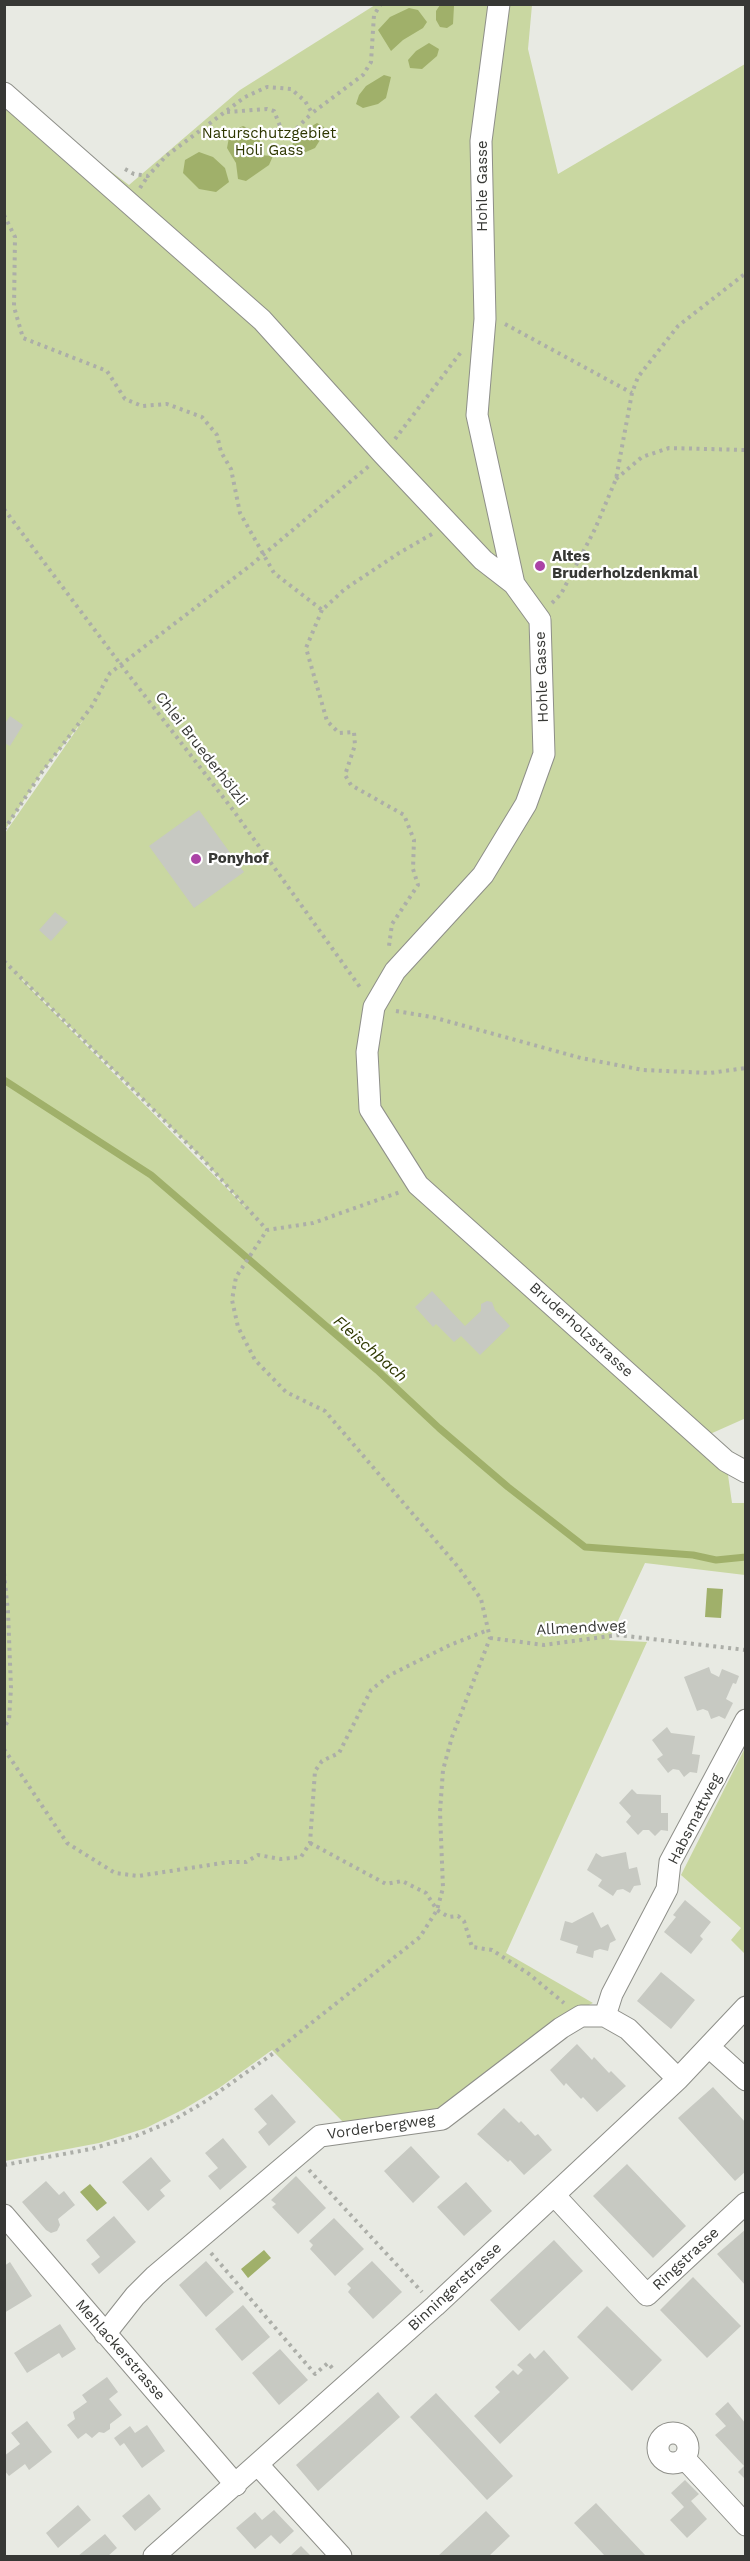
<!DOCTYPE html>
<html>
<head>
<meta charset="utf-8">
<style>
	body { margin:0 }
	#map { position:relative; width:750px; height:2561px; overflow:hidden; background:#e8eae3; font-family:"Work Sans",sans-serif }
	canvas { display:block }
	.frame { position:absolute; inset:0; border:6px solid #373835; pointer-events:none }
</style>
</head>
<body>
<div id="map">
<canvas width="750" height="2561"></canvas>
<div class="frame"></div>
</div>
<script>
const c = document.querySelector('canvas').getContext('2d');
c.lineJoin = 'round';
function fillPath(path, color) { c.fillStyle = color; c.fill(path, 'evenodd'); }
const poly = rows => new Path2D(rows.map(r => 'M' + r).join(''));
function stroke(path, color, width, dash) { c.strokeStyle = color; c.lineWidth = width; c.lineCap = dash ? 'butt' : 'round'; c.setLineDash(dash || []); c.stroke(path); }
function label(font, color, halo, rows, align = 'center') {
  c.font = font + ' "Work Sans",sans-serif'; c.lineWidth = 4.5; c.setLineDash([]); c.textBaseline = 'middle'; c.strokeStyle = halo; c.fillStyle = color; for (const [text, x, y, turn = 0] of rows) {
    c.save(); c.translate(x, y); c.rotate((+turn || 0) * Math.PI / 180); c.textAlign = isNaN(turn) ? turn : align; if (halo) c.strokeText(text, 0, 0); c.fillText(text, 0, 0); c.restore();
  }
}
const green = poly([
	[375,5,532,5,528,49,558,174,745,64,746,1418,701,1438,726,1461,732,1503,745,1503,745,1575,645,1563,609,1640,647,1642,506,1953,593,2003,557,2020,432,2114,344,2123,272,2050,219,2088,184,2109,146,2128,99,2143,5,2161,5,833,84,719,42,772,5,830,5,92,129,185,240,90],
	[20,977,201,1157,250,1212,20,978],
	[745,1748,746,1954,745,1954,731,1940,741,1928,681,1875]
]);
const water = poly([
	[440,5,454,6,453,24,447,28,440,27,436,20,436,11],
	[409,8,418,10,427,22,423,28,403,40,391,51,378,30,390,17],
	[429,43,439,49,437,56,422,69,410,68,408,60,416,51],
	[384,75,391,77,386,98,378,104,363,108,356,104,359,95,366,86],
	[317,123,324,127,325,132,315,148,299,155,292,150,293,142,305,130],
	[243,126,257,132,260,138,260,155,273,156,269,165,246,181,238,179,236,163,227,148,230,132],
	[199,152,213,157,225,168,229,182,216,192,199,189,183,173,185,160],
	[707,1588,723,1589,721,1618,705,1617],
	[90,2184,107,2203,97,2211,80,2192],
	[264,2250,271,2258,248,2278,241,2269]
]);
const stream = poly([
	[4,1080,151,1175,377,1370,439,1428,508,1487,585,1547,693,1555,716,1560,746,1557]
]);
const building = poly([
	[10,716,23,725,10,746,4,743,4,725],
	[199,810,244,872,194,908,149,846],
	[55,912,68,922,51,941,39,930],
	[432,1291,465,1326,481,1311,481,1304,487,1301,492,1302,495,1310,510,1326,480,1355,461,1336,454,1342,436,1324,433,1327,415,1307],
	[709,1667,711,1673,719,1677,722,1669,739,1676,736,1684,733,1683,726,1699,733,1703,725,1719,719,1716,711,1719,708,1711,703,1709,697,1711,684,1677],
	[667,1727,671,1733,695,1736,692,1754,700,1755,697,1773,690,1772,684,1777,679,1770,673,1769,668,1773,657,1759,663,1755,652,1740],
	[632,1789,637,1794,661,1795,661,1813,668,1813,668,1831,661,1830,655,1836,649,1830,643,1830,638,1835,626,1822,631,1816,619,1803],
	[626,1852,629,1869,637,1867,641,1885,634,1886,630,1893,623,1889,617,1890,613,1896,598,1886,602,1880,587,1870,596,1853,602,1857],
	[685,1900,711,1922,700,1936,703,1939,691,1954,664,1932,676,1917,673,1915],
	[593,1912,601,1928,608,1924,616,1940,610,1943,608,1951,600,1949,594,1951,593,1958,576,1953,578,1946,560,1940,565,1921,572,1923],
	[661,1972,695,2000,671,2029,637,2001],
	[577,2044,592,2060,594,2057,609,2073,611,2071,626,2086,597,2112,583,2097,581,2099,566,2083,564,2086,550,2070],
	[713,2087,746,2123,746,2171,735,2181,678,2118],
	[272,2094,296,2122,269,2146,258,2132,267,2124,254,2109],
	[504,2108,519,2123,521,2121,535,2136,538,2134,552,2150,524,2175,510,2160,508,2162,477,2134],
	[223,2138,247,2167,220,2190,208,2176,218,2168,205,2153],
	[411,2146,440,2177,413,2203,384,2171],
	[151,2157,171,2181,160,2190,165,2196,148,2211,122,2182],
	[627,2164,686,2226,653,2258,593,2196],
	[296,2176,326,2208,298,2234,272,2207,276,2204,271,2200],
	[46,2181,59,2195,64,2191,75,2205,58,2219,60,2225,57,2231,51,2233,46,2230,22,2202],
	[466,2182,492,2211,464,2236,437,2207],
	[114,2216,136,2242,99,2274,91,2264,100,2257,86,2240],
	[334,2218,364,2249,335,2276,310,2249,313,2245,309,2241],
	[746,2229,746,2286,717,2254],
	[554,2240,583,2271,519,2331,490,2300],
	[206,2261,234,2292,206,2317,179,2285],
	[372,2261,402,2292,373,2319,348,2292,351,2288,347,2284],
	[10,2262,32,2296,4,2313,4,2266],
	[693,2277,741,2326,707,2358,660,2310],
	[243,2305,270,2337,242,2361,215,2329],
	[607,2306,662,2360,632,2391,577,2337],
	[60,2324,76,2349,62,2358,59,2353,27,2373,14,2353],
	[280,2349,308,2380,279,2405,252,2373],
	[544,2350,569,2378,500,2444,474,2416,500,2392,495,2387,513,2370,518,2375,523,2370,517,2365,530,2353,535,2359],
	[107,2377,118,2392,109,2399,122,2415,110,2424,110,2429,104,2433,99,2432,92,2438,86,2433,78,2439,67,2425,75,2419,73,2412,87,2402,82,2395],
	[378,2392,400,2417,318,2491,296,2465],
	[436,2393,513,2476,487,2500,410,2417],
	[728,2402,746,2424,746,2480,738,2472,744,2466,715,2435,726,2426,715,2414],
	[27,2421,52,2452,29,2470,25,2464,9,2476,4,2470,4,2456,20,2444,11,2433],
	[147,2425,165,2451,142,2468,124,2443,120,2446,114,2438,130,2426,135,2433],
	[685,2480,699,2494,691,2501,707,2519,687,2538,670,2520,684,2507,671,2493],
	[149,2494,161,2509,135,2531,122,2516],
	[596,2503,646,2556,605,2556,574,2523],
	[78,2505,91,2520,58,2548,46,2533],
	[274,2510,294,2531,280,2544,271,2535,255,2549,236,2528,255,2512,262,2520],
	[486,2511,510,2536,489,2556,438,2556],
	[105,2534,117,2548,108,2556,78,2556],
	[301,2546,311,2556,290,2556]
]);
const path = poly([
	[227,112,267,109,274,111,284,136,289,136,312,113],
	[125,169,134,174,148,176,166,156,245,97,267,87,291,89,305,101,312,113,363,75,371,62,374,15,381,4],
	[140,188,148,176],
	[4,215,15,237,14,307,23,338,107,371,125,399,142,406,167,404,202,417,217,435,221,452,231,469,240,513,274,573,322,610,345,589,399,553,432,534],
	[505,324,632,393],
	[395,439,461,352],
	[616,479,642,457,669,448,746,450],
	[4,509,121,665,233,810,362,990],
	[552,603,561,594,595,529,616,479,632,393,638,377,678,326,746,273],
	[322,610,306,648,327,721,339,733,354,732,355,745,345,775,351,785,404,815,414,840,413,869,418,885,392,924,389,946],
	[4,830,42,772,92,706,110,673,251,565,369,466],
	[4,961,201,1157,267,1230],
	[396,1011,432,1017,581,1058,643,1070,710,1073,746,1068],
	[4,1573,8,1612,11,1688,9,1720,4,1727],
	[490,1638,544,1645,618,1635,746,1650],
	[4,1749,67,1843,115,1873,138,1876,229,1862,246,1862,258,1855,281,1859,301,1857,310,1843,315,1771,322,1761,339,1753,371,1690,390,1675,450,1645,488,1630],
	[310,1843,386,1884,402,1881,426,1893,437,1910,449,1917,458,1916,464,1921,472,1947,492,1950,529,1974,564,2003],
	[4,2165,91,2149,136,2136,172,2121,206,2101,271,2055,420,1937,437,1910,443,1888,440,1812,443,1770,452,1737,490,1638,481,1599,459,1568,325,1411,286,1392,255,1360,238,1327,232,1300,236,1277,267,1230,313,1223,400,1192],
	[309,2170,422,2292],
	[211,2253,315,2374,328,2363,333,2369]
]);
const minor = poly([
	[499,4,481,141,485,319,477,415,514,584,540,620,544,754,526,804,483,875,395,971,374,1007,367,1052,370,1109,418,1185,726,1461,746,1472],
	[4,93,262,320,383,454,483,560,514,584],
	[605,2016,612,1994,667,1889,670,1862,746,1720],
	[709,2047,746,2080],
	[554,2195,647,2295,746,2203],
	[4,2215,236,2485],
	[105,2334,135,2296,155,2276,320,2136,442,2119,561,2028,581,2016,605,2016,628,2029,678,2079],
	'658 2448a15 15 0 1 1 30 0a15 15 0 1 1-30 0Z',
	[685,2459,746,2525],
	[258,2465,341,2556],
	[154,2556,435,2306,678,2079,746,2007]
]);
const markers = [
	[540,566,6,"#ab43a6"],
	[196,859,6,"#ab43a6"]
];
const parkNames = [
	["Naturschutzgebiet",269,134],
	["Holi Gass",269,151]
];
const streetNames = [
	["Hohle Gasse",483,186,-90],
	["Hohle Gasse",542,677,-92],
	["Chlei Bruederhölzli",201,749,52],
	["Bruderholzstrasse",581,1330,42],
	["Allmendweg",581,1628,-3],
	["Habsmattweg",695,1819,-63],
	["Vorderbergweg",381,2127,-8],
	["Ringstrasse",686,2259,-43],
	["Binningerstrasse",455,2287,-43],
	["Mehlackerstrasse",120,2350,49]
];
const poiNames = [
	["Altes",552,557],
	["Bruderholzdenkmal",552,574],
	["Ponyhof",208,859]
];
const waterNames = [
	["Fleischbach",370,1349,41]
];
fillPath(green, '#c9d7a1');
fillPath(water, '#a0b06a');
stroke(stream, '#a0b06a', 7);
fillPath(building, '#c7c9c2');
stroke(minor, '#8e8f89', 23);
stroke(path, '#acaea8', 4, [3, 4.5]);
stroke(minor, '#fff', 21);
for (const [x, y, r, color] of markers) { const dot = new Path2D(); dot.arc(x, y, r, 0, 2 * Math.PI); c.fillStyle = color; c.fill(dot); stroke(dot, '#fff', 2); }
label('15px', '#2e3700', '#fff', parkNames);
label('15px', '#373835', '#fff', streetNames);
label('bold 15px', '#373835', '#fff', poiNames, 'left');
label('italic 16px', '#2f3801', '#fff', waterNames);
</script>
</body>
</html>
